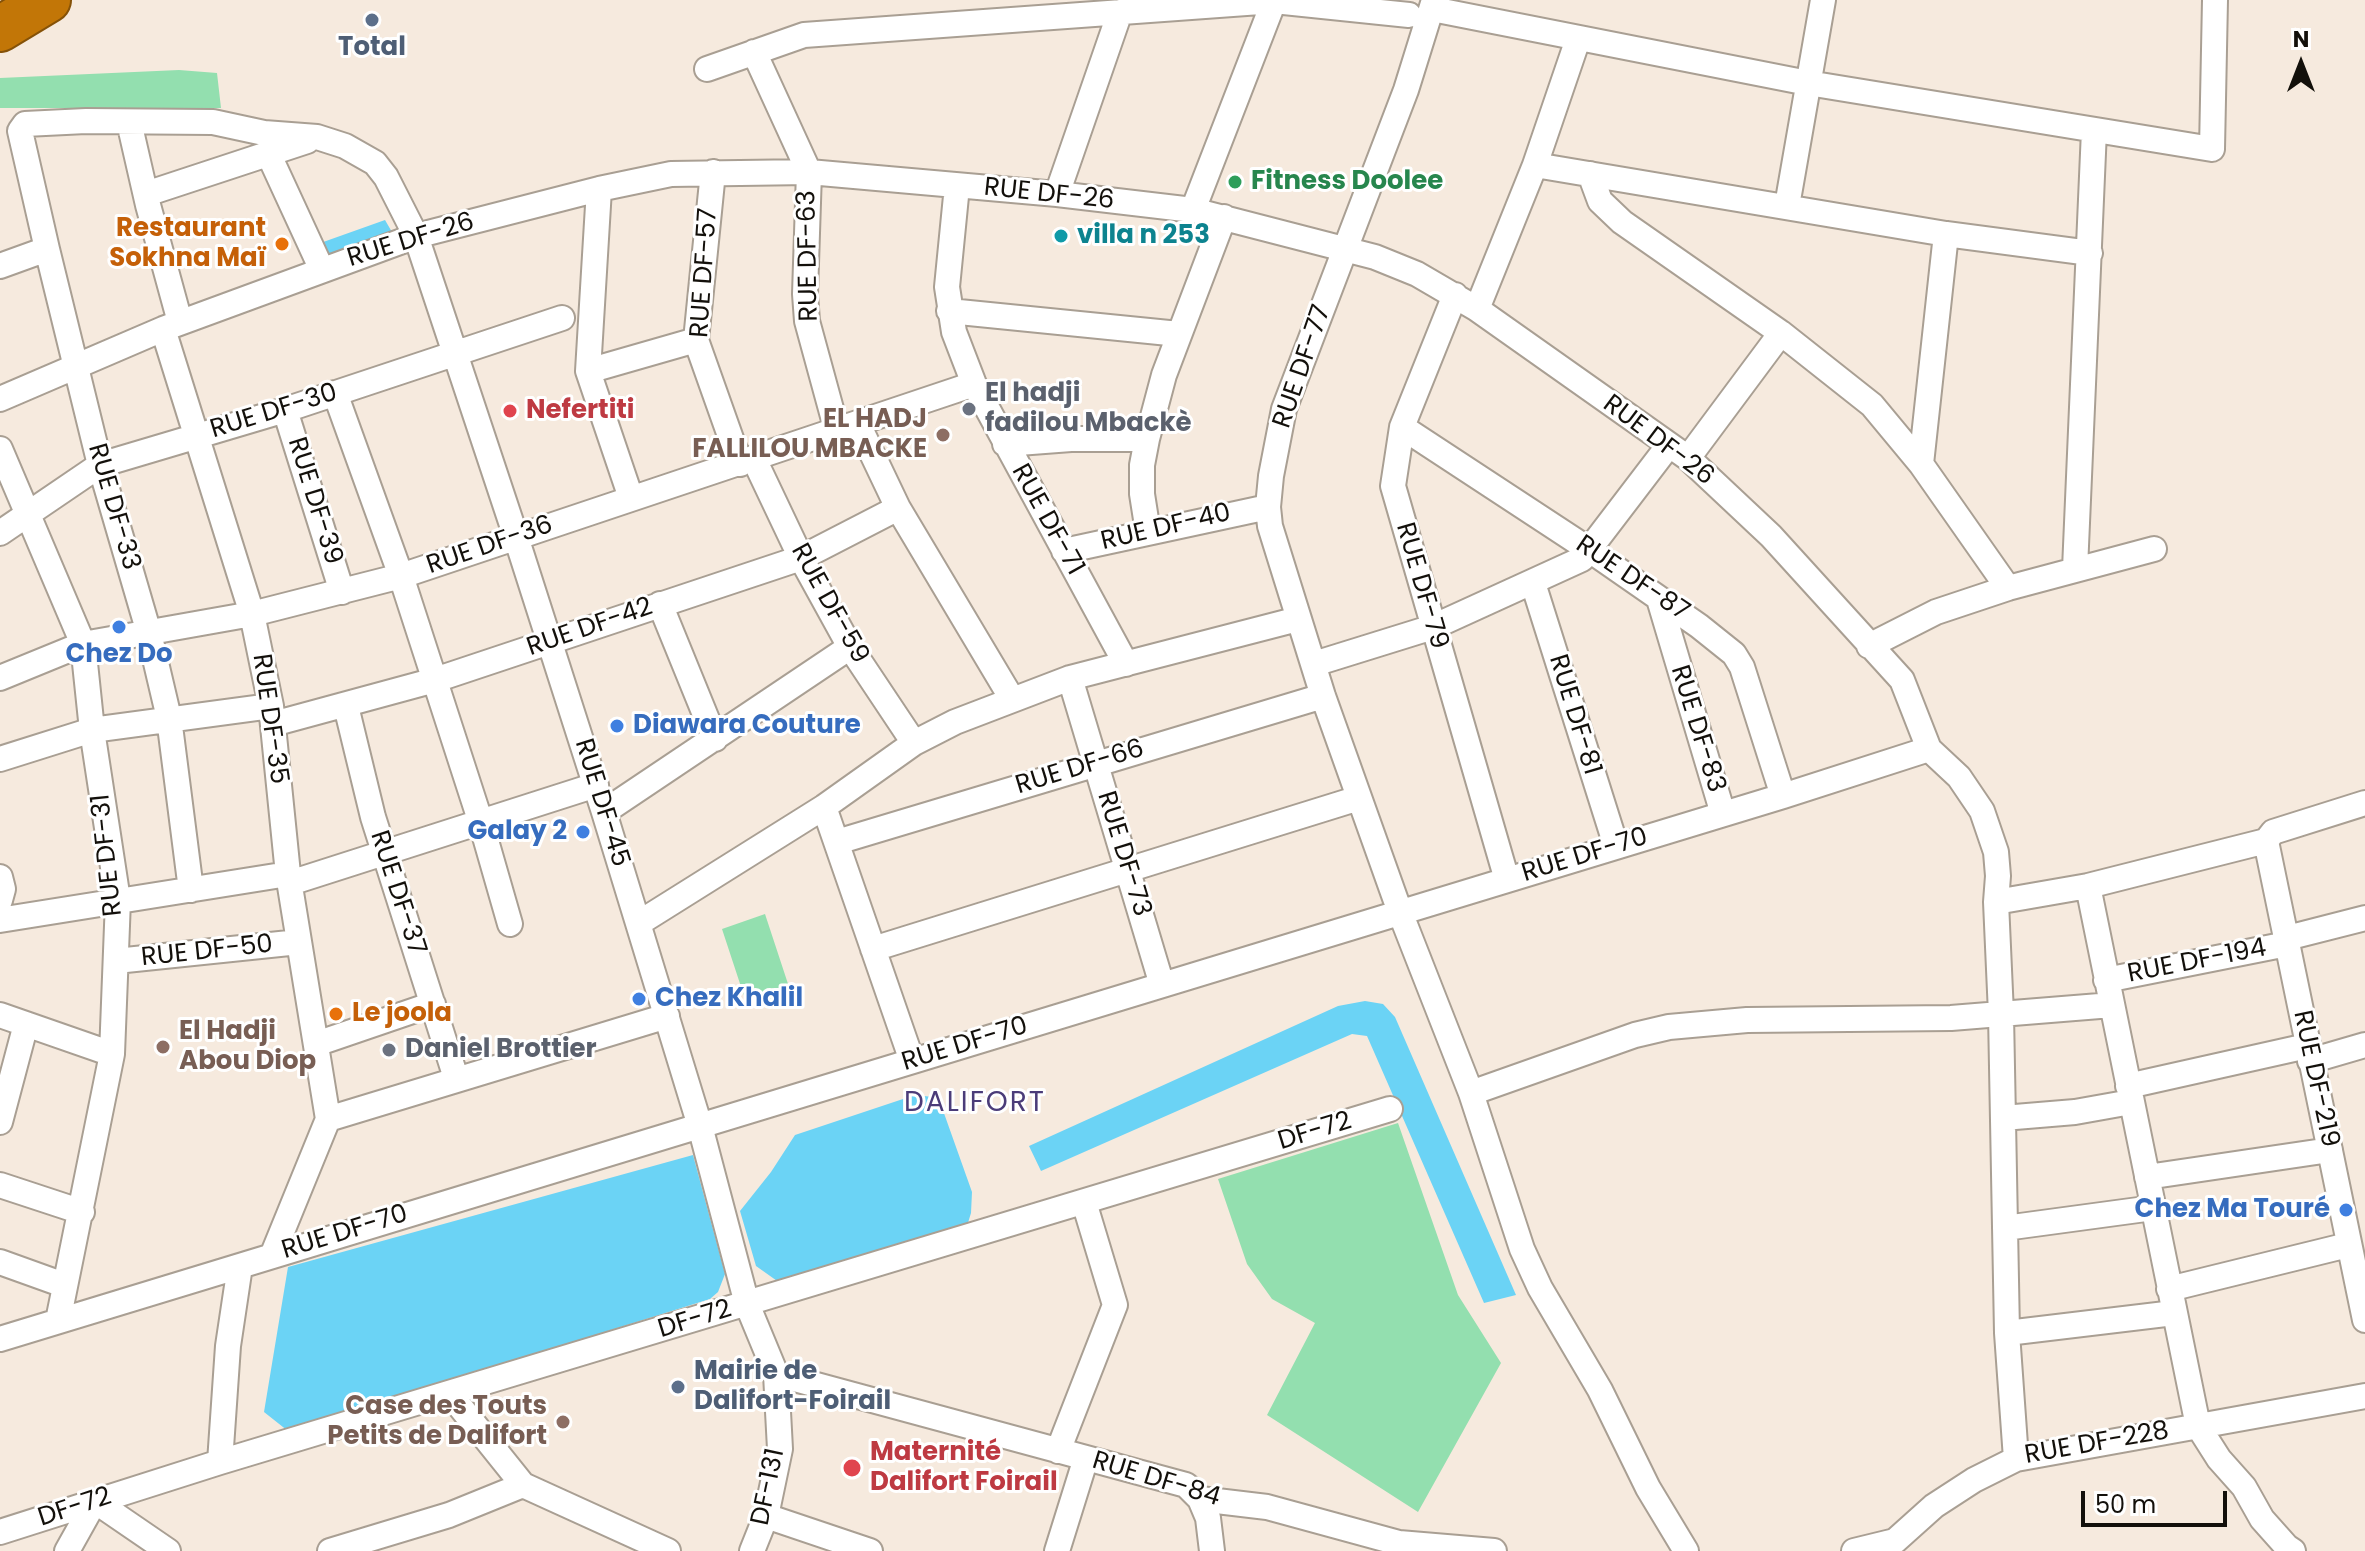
<!DOCTYPE html>
<html>
<head>
<meta charset="utf-8">
<style>
	body { margin:0 }
	#map { position:relative; width:2365px; height:1551px; overflow:hidden; background:#f6eade; font-family:Poppins,sans-serif }
	canvas { display:block }
	.north { position:absolute; left:2261px; top:24px; width:80px; height:80px; -webkit-text-stroke:6px #fff; paint-order:stroke; rotate:0deg; font-size:22px; font-weight:700; line-height:32px; text-align:center; color:#13100b }
	.north::after { content:''; display:block; margin:auto; width:28px; height:36px; background:#13100b; clip-path:polygon(50% 0,100% 100%,50% 72%,0 100%) }
	.scale { position:absolute; left:2081px; top:1491px; width:146px; height:36px; box-sizing:border-box; border:4px solid #13100b; border-top:0; padding-left:10px; font-size:24px; line-height:28px; white-space:nowrap; color:#13100b; -webkit-text-stroke:6px #fff; paint-order:stroke }
</style>
</head>
<body>
<div id="map">
<canvas width="2365" height="1551"></canvas>
<div class="north">N</div>
<div class="scale">50 m</div>
</div>
<script>
const c = document.querySelector('canvas').getContext('2d');
c.lineJoin = 'round';
function fillPath(path, color) { c.fillStyle = color; c.fill(path, 'evenodd'); }
const poly = rows => new Path2D(rows.map(r => 'M' + r).join(''));
function stroke(path, color, width, dash) { c.strokeStyle = color; c.lineWidth = width; c.lineCap = dash ? 'butt' : 'round'; c.setLineDash(dash || []); c.stroke(path); }
function label(font, color, halo, rows, align = 'center') {
  c.font = font + ' Poppins,sans-serif'; c.lineWidth = 6; c.setLineDash([]); c.textBaseline = 'middle'; c.strokeStyle = halo; c.fillStyle = color; for (const [text, x, y, turn = 0] of rows) {
    c.save(); c.translate(x, y); c.rotate((+turn || 0) * Math.PI / 180); c.textAlign = isNaN(turn) ? turn : align; if (halo) c.strokeText(text, 0, 0); c.fillText(text, 0, 0); c.restore();
  }
}
const green = poly([
	[179,70,217,73,221,108,0,108,0,78],
	[765,914,791,993,748,1008,722,929],
	[1398,1123,1458,1295,1501,1363,1418,1512,1267,1415,1315,1323,1272,1299,1247,1264,1218,1179]
]);
const water = poly([
	[385,220,396,239,311,270,312,246],
	[1365,1001,1383,1004,1395,1017,1516,1295,1484,1303,1367,1036,1352,1034,1041,1171,1029,1146,1338,1006],
	[915,1095,933,1097,940,1102,972,1192,971,1213,967,1226,780,1283,756,1266,740,1211,771,1172,795,1135],
	[693,1155,725,1274,718,1292,710,1299,288,1431,264,1412,288,1267]
]);
const minor = poly([
	[1434,0,1406,90,1284,409,1271,476,1268,507,1270,526,1323,696,1400,912,1471,1093,1522,1249,1540,1288,1600,1390,1648,1488,1686,1551],
	[1432,9,1808,83,2212,149,2215,0],
	[754,52,809,172,805,294,807,321,837,431],
	[707,69,804,35,1274,1,1409,15],
	[129,122,148,205,180,322],
	[269,155,322,270],
	[1535,165,1946,234,2090,253],
	[713,172,696,340,740,464],
	[1590,174,1600,201,1622,222,1781,333,1872,405,1921,464,2008,588],
	[957,186,947,287,954,332,974,384,1126,664],
	[599,189,588,371,631,498],
	[146,194,307,141],
	[1057,194,1120,12],
	[1787,206,1823,0],
	[1193,210,1274,1],
	[0,266,47,249],
	[1455,295,1402,427,1393,486,1507,880],
	[1477,309,1535,165,1578,39],
	[949,311,1179,334],
	[163,329,252,614,271,706,288,874,328,1119],
	[588,371,696,340],
	[335,393,401,576,481,823,510,924],
	[0,399,163,329,416,236,599,189,671,174,809,172,1057,194,1193,210,1375,257,1417,274,1477,309,1688,458,1771,536,1902,680,1929,749,1959,777,1982,811,1996,852,1998,876,1996,902,2001,1014,2007,1333,2016,1459],
	[285,410,342,592],
	[858,424,898,508,1012,699],
	[1402,427,1591,551,1699,626,1734,654,1742,667,1783,796],
	[1005,444,1071,439,1147,439],
	[0,449,83,644,92,730,118,900,112,1054,58,1321],
	[1688,458,1781,333],
	[754,459,801,558,850,647,914,743],
	[1921,464,1946,234],
	[1148,532,1142,494,1142,465,1147,439,1164,375,1224,217],
	[0,533,100,465,285,410,562,318],
	[1064,551,1268,507],
	[2075,569,2094,130],
	[1533,583,1616,846],
	[1659,599,1723,814],
	[660,604,715,739],
	[1869,646,1936,612,2008,588,2154,549],
	[1314,664,1433,627,1582,559,1669,445],
	[0,678,83,644,252,614,401,576,974,384],
	[1070,678,1162,985],
	[346,706,373,817,456,1078],
	[273,724,435,680,801,558,898,508],
	[0,759,92,730,271,706],
	[2365,803,2273,832,2266,841,2365,1320],
	[824,807,912,1061],
	[604,812,850,647],
	[837,842,1323,696],
	[0,877,3,889,0,900],
	[290,883,596,785],
	[2088,886,2198,1426,2219,1459,2244,1487,2262,1519,2287,1547,2293,1551],
	[191,890,169,718,149,633,100,465,47,249,20,131,25,124,86,121,213,122,264,133,317,137,345,146,375,163,386,177,416,236,516,537,604,812,700,1126,747,1304,776,1374,780,1449,766,1516,752,1551],
	[1996,902,2088,886,2266,841],
	[0,920,288,874],
	[639,923,824,807,914,743,955,722,1070,678,1298,619],
	[2287,938,2365,918],
	[873,949,1359,798],
	[116,961,299,942],
	[2106,980,2287,944],
	[0,1015,112,1054],
	[316,1044,433,1004],
	[2310,1061,2365,1045],
	[2128,1086,2307,1046],
	[1471,1093,1635,1035,1669,1027,1747,1020,1951,1018,2112,1005],
	[2003,1118,2075,1112,2131,1102],
	[328,1119,667,1016],
	[0,1122,26,1024],
	[2147,1177,2330,1150],
	[0,1185,82,1212],
	[2005,1228,2153,1208],
	[272,1256,328,1119],
	[0,1262,64,1285],
	[2169,1289,2348,1245],
	[2007,1333,2174,1313],
	[0,1339,1783,796,1929,749],
	[776,1374,1186,1485,1200,1499,1267,1507,1399,1543,1494,1551],
	[450,1394,523,1485,668,1551],
	[1058,1451,1115,1305,1084,1202],
	[220,1462,228,1346,240,1266],
	[1200,1499,1208,1518,1212,1551],
	[766,1516,870,1551],
	[0,1532,220,1462,1390,1109],
	[67,1551,95,1501,168,1551],
	[330,1551,449,1515,523,1485],
	[1057,1551,1086,1458],
	[1854,1551,1895,1541,1934,1506,1974,1480,2016,1459,2365,1396]
]);
const motorway = poly([
	[0,29,48,0]
]);
const markers = [
	[372,20,8,"#5c6f8a"],
	[1235,182,8,"#2e9e5b"],
	[1061,236,8,"#0f9aa8"],
	[282,244,8,"#e8710a"],
	[969,409,8,"#6b7280"],
	[510,411,8,"#e0444e"],
	[943,435,8,"#8d6e63"],
	[119,627,8,"#3f7fe0"],
	[617,726,8,"#3f7fe0"],
	[583,832,8,"#3f7fe0"],
	[639,999,8,"#3f7fe0"],
	[336,1014,8,"#e8710a"],
	[163,1047,8,"#8d6e63"],
	[389,1050,8,"#6b7280"],
	[2346,1210,8,"#3f7fe0"],
	[678,1387,8,"#5c6f8a"],
	[563,1422,8,"#8d6e63"],
	[852,1468,10,"#e0444e"]
];
const serviceNames = [
	["Total",372,48],
	["Mairie de",694,1372,"left"],
	["Dalifort-Foirail",694,1402,"left"]
];
const leisureNames = [
	["Fitness Doolee",1251,182]
];
const streetNames = [
	["RUE DF-26",1049,195,6],
	["RUE DF-26",411,241,-17],
	["RUE DF-63",809,256,-91],
	["RUE DF-57",705,273,-86],
	["RUE DF-77",1303,367,-71],
	["RUE DF-30",274,412,-17],
	["RUE DF-26",1658,441,37],
	["RUE DF-39",314,501,73],
	["RUE DF-33",113,507,74],
	["RUE DF-71",1047,520,61],
	["RUE DF-40",1166,528,-13],
	["RUE DF-36",490,546,-19],
	["RUE DF-87",1632,579,34],
	["RUE DF-79",1421,586,74],
	["RUE DF-59",829,604,61],
	["RUE DF-42",590,628,-19],
	["RUE DF-81",1574,715,73],
	["RUE DF-35",269,719,82],
	["RUE DF-83",1697,729,73],
	["RUE DF-66",1080,768,-17],
	["RUE DF-45",601,803,73],
	["RUE DF-73",1123,854,73],
	["RUE DF-31",108,855,-96],
	["RUE DF-70",1585,856,-17],
	["RUE DF-37",397,893,72],
	["RUE DF-50",207,952,-6],
	["RUE DF-194",2197,962,-11],
	["RUE DF-70",965,1045,-17],
	["RUE DF-219",2315,1079,78],
	["DF-72",1315,1132,-17],
	["RUE DF-70",345,1233,-17],
	["DF-72",695,1320,-17],
	["RUE DF-228",2097,1444,-10],
	["RUE DF-84",1156,1480,17],
	["DF-131",769,1487,-78],
	["DF-72",75,1508,-18]
];
const foodNames = [
	["Restaurant",266,229],
	["Sokhna Maï",266,259],
	["Le joola",352,1014,"left"]
];
const cultureNames = [
	["villa n 253",1077,236]
];
const worshipNames = [
	["El hadji",985,394],
	["fadilou Mbackè",985,424],
	["Daniel Brottier",405,1050]
];
const healthNames = [
	["Nefertiti",526,411],
	["Maternité",870,1453],
	["Dalifort Foirail",870,1483]
];
const educationNames = [
	["EL HADJ",927,420],
	["FALLILOU MBACKE",927,450],
	["El Hadji",179,1032,"left"],
	["Abou Diop",179,1062,"left"],
	["Case des Touts",547,1407],
	["Petits de Dalifort",547,1437]
];
const shopNames = [
	["Chez Do",119,655,"center"],
	["Diawara Couture",633,726],
	["Galay 2",567,832,"right"],
	["Chez Khalil",655,999],
	["Chez Ma Touré",2330,1210,"right"]
];
const neighbourhoodNames = [
	["DALIFORT",975,1104]
];
fillPath(green, '#93dfaf');
fillPath(water, '#6bd3f5');
stroke(minor, '#a99f93', 28);
stroke(motorway, '#855208', 48);
stroke(minor, '#fff', 24);
stroke(motorway, '#c27607', 44);
for (const [x, y, r, color] of markers) { const dot = new Path2D(); dot.arc(x, y, r, 0, 2 * Math.PI); c.fillStyle = color; c.fill(dot); stroke(dot, '#fff', 3); }
label('bold 26px', '#4e5e75', '#fff', serviceNames);
label('bold 26px', '#27864d', '#fff', leisureNames, 'left');
label('26px', '#13100b', '#fff', streetNames);
label('bold 26px', '#c56008', '#fff', foodNames, 'right');
label('bold 26px', '#0d838f', '#fff', cultureNames, 'left');
label('bold 26px', '#5b616d', '#fff', worshipNames, 'left');
label('bold 26px', '#be3a42', '#fff', healthNames, 'left');
label('bold 26px', '#785e54', '#fff', educationNames, 'right');
label('bold 26px', '#366cbe', '#fff', shopNames, 'left');
c.letterSpacing = '2px';
label('28px', '#4b3c79', '#fff', neighbourhoodNames);
c.letterSpacing = '0px';
</script>
</body>
</html>
